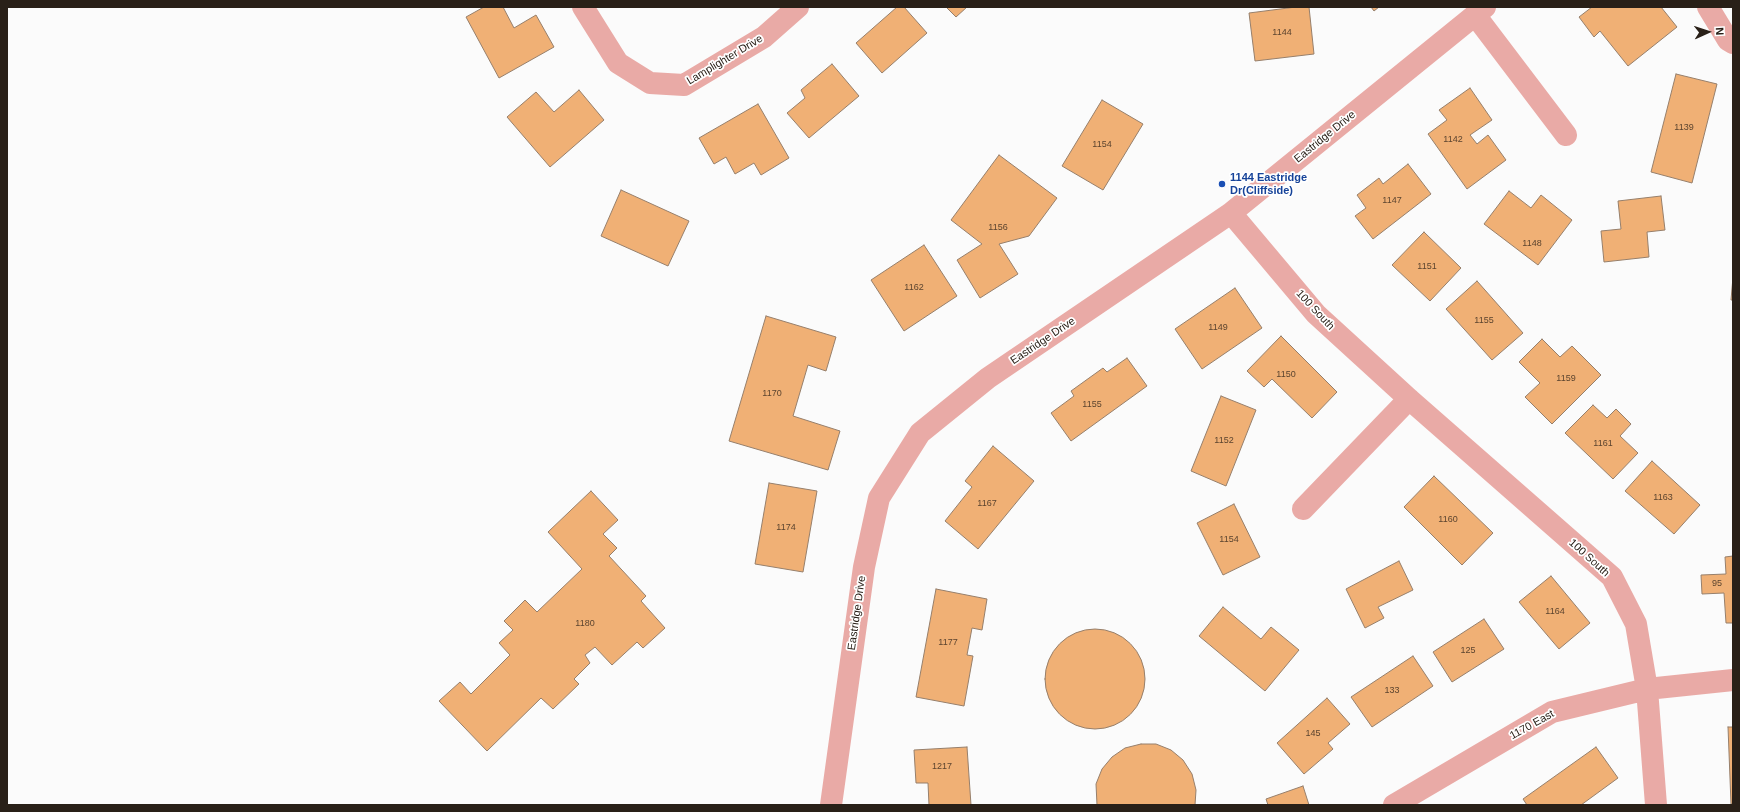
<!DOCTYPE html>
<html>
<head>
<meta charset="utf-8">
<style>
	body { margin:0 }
	#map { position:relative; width:1740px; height:812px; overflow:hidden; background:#fbfbfb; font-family:Helvetica,sans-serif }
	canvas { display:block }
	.frame { position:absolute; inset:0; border:8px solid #292018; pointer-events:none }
	.north { position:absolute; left:1688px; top:12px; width:40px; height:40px; -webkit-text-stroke:3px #fff; paint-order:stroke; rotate:87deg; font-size:11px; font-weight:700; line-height:16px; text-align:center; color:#292018 }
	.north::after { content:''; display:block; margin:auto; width:14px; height:18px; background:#292018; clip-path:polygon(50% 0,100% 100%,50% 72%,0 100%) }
</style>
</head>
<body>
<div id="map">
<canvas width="1740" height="812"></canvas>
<div class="frame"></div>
<div class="north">N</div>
</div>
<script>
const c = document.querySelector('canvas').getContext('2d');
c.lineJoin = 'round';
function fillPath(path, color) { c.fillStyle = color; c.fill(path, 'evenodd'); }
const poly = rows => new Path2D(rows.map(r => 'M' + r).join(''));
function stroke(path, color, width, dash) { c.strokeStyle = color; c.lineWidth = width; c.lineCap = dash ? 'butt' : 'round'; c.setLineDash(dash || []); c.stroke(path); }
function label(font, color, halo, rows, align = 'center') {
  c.font = font + ' Helvetica,sans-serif'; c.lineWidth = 3.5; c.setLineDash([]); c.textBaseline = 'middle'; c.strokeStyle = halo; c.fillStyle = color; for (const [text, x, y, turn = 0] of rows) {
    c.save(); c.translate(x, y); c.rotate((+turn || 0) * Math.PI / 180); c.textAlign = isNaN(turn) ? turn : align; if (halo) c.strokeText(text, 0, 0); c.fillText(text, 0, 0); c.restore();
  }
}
const building = poly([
	[484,7,503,7,514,28,536,15,554,47,499,78,466,17,484,7],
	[897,7,904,7,927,33,882,73,856,43,897,7],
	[946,7,967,7,956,17,946,7],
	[1296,7,1309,7,1314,54,1255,61,1249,13,1296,7],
	[1371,7,1379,7,1374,11,1371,7],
	[1592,7,1661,7,1677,27,1628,66,1600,31,1594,37,1579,17,1592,7],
	[832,64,859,96,809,138,787,113,805,98,801,90,832,64],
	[1676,74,1717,84,1692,183,1651,172,1676,74],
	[1470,88,1492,120,1470,135,1477,144,1488,135,1506,160,1467,189,1428,134,1447,120,1439,110,1470,88],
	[579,90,604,120,550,167,507,117,536,92,554,112,579,90],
	[1102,100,1143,124,1103,190,1062,166,1102,100],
	[758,104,789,158,761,175,754,163,735,174,726,157,714,164,699,138,758,104],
	[999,155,1057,198,1029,236,999,244,1018,274,980,298,957,260,982,244,951,220,999,155],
	[1408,164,1431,194,1373,239,1355,216,1366,208,1357,195,1379,178,1383,184,1408,164],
	[621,190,689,221,668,266,601,236,621,190],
	[1509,191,1531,208,1541,195,1572,220,1538,265,1484,224,1509,191],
	[1661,196,1665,230,1647,232,1649,257,1604,262,1601,231,1621,229,1618,201,1661,196],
	[1424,232,1461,268,1430,301,1392,265,1424,232],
	[924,245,957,296,904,331,871,280,924,245],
	[1733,277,1733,300,1731,300,1733,277],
	[1477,281,1523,333,1492,360,1446,309,1477,281],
	[1235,288,1262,328,1202,369,1175,329,1235,288],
	[766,316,836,337,826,371,808,365,793,416,840,431,828,470,729,441,766,316],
	[1281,336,1337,392,1312,418,1272,379,1264,387,1247,371,1281,336],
	[1542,339,1560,357,1572,346,1601,375,1552,424,1525,397,1540,383,1519,362,1542,339],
	[1127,358,1147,386,1071,441,1051,413,1074,396,1071,391,1103,368,1107,372,1127,358],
	[1221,396,1256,410,1226,486,1191,471,1221,396],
	[1593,405,1607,418,1616,409,1631,424,1620,436,1638,453,1613,479,1565,433,1593,405],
	[993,446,1034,481,978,549,945,521,972,487,965,481,993,446],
	[1652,461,1700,505,1674,534,1625,491,1652,461],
	[1434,476,1493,533,1462,565,1404,507,1434,476],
	[769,483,817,491,803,572,755,564,769,483],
	[591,491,618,520,603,534,617,548,609,556,646,596,641,601,665,628,643,648,637,642,612,665,595,647,585,655,590,663,574,679,579,684,553,709,541,698,487,751,439,701,460,682,471,694,510,655,499,643,513,630,504,621,525,600,537,612,582,569,548,532,591,491],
	[1234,504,1260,557,1223,575,1197,523,1234,504],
	[1733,556,1733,623,1726,623,1724,593,1702,594,1701,575,1726,574,1725,557,1733,556],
	[1399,561,1413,590,1378,607,1384,618,1365,628,1346,589,1399,561],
	[1551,576,1590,623,1559,649,1519,602,1551,576],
	[936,589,987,599,982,630,972,628,967,655,973,656,964,706,916,697,936,589],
	[1223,607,1261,639,1271,627,1299,650,1265,691,1199,636,1223,607],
	[1484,619,1504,649,1452,682,1433,652,1484,619],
	'1045 679a50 50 0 1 1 100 0a50 50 0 1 1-100 0Z',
	[1413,656,1433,686,1372,727,1351,697,1413,656],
	[1327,698,1350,724,1328,743,1333,749,1304,774,1277,743,1327,698],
	[1728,727,1733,727,1733,804,1731,804,1728,727],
	[1141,744,1156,744,1171,750,1183,760,1192,774,1196,790,1195,805,1097,805,1096,784,1102,769,1112,757,1125,748,1141,744],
	[967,747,971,805,929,805,928,783,916,783,914,750,967,747],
	[1596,747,1618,778,1581,805,1527,805,1523,799,1596,747],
	[1303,786,1309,805,1268,805,1266,799,1303,786]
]);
const minor = poly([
	[583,7,618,63,650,83,684,85,764,37,798,7],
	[1708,7,1728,40,1733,43],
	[1475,15,1566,135],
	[1231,213,1316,314,1409,399,1612,577,1636,624,1647,689,1656,805],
	[1303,509,1409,399],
	[831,805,864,567,879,498,920,433,988,378,1231,213,1485,7],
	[1394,805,1552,712,1647,689,1733,680]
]);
const markers = [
	[1222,184,4,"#1a4fb4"]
];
const numberNames = [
	["1144",1282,33],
	["1139",1684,128],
	["1142",1453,140],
	["1154",1102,145],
	["1147",1392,201],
	["1156",998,228],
	["1148",1532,244],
	["1151",1427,267],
	["1162",914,288],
	["1155",1484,321],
	["1149",1218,328],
	["1150",1286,375],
	["1159",1566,379],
	["1170",772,394],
	["1155",1092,405],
	["1152",1224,441],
	["1161",1603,444],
	["1163",1663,498],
	["1167",987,504],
	["1160",1448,520],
	["1174",786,528],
	["1154",1229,540],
	["95",1717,584],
	["1164",1555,612],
	["1180",585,624],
	["1177",948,643],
	["125",1468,651],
	["133",1392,691],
	["145",1313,734],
	["1217",942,767]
];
const streetNames = [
	["Lamplighter Drive",725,60,-31],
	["Eastridge Drive",1325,137,-39],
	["100 South",1315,310,47],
	["Eastridge Drive",1043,341,-34],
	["100 South",1589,558,42],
	["Eastridge Drive",857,613,-82],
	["1170 East",1532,725,-29]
];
const transitNames = [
	["1144 Eastridge",1230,178],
	["Dr(Cliffside)",1230,191]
];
fillPath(building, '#f0b075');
stroke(building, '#967f6b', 1);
stroke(minor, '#e9aaa6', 22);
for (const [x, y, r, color] of markers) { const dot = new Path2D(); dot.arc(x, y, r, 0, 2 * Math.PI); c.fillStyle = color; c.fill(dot); stroke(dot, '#fff', 1.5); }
label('9px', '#5b442f', null, numberNames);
label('11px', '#292018', '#fff', streetNames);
label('bold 11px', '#164399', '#fff', transitNames, 'left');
</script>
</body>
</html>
